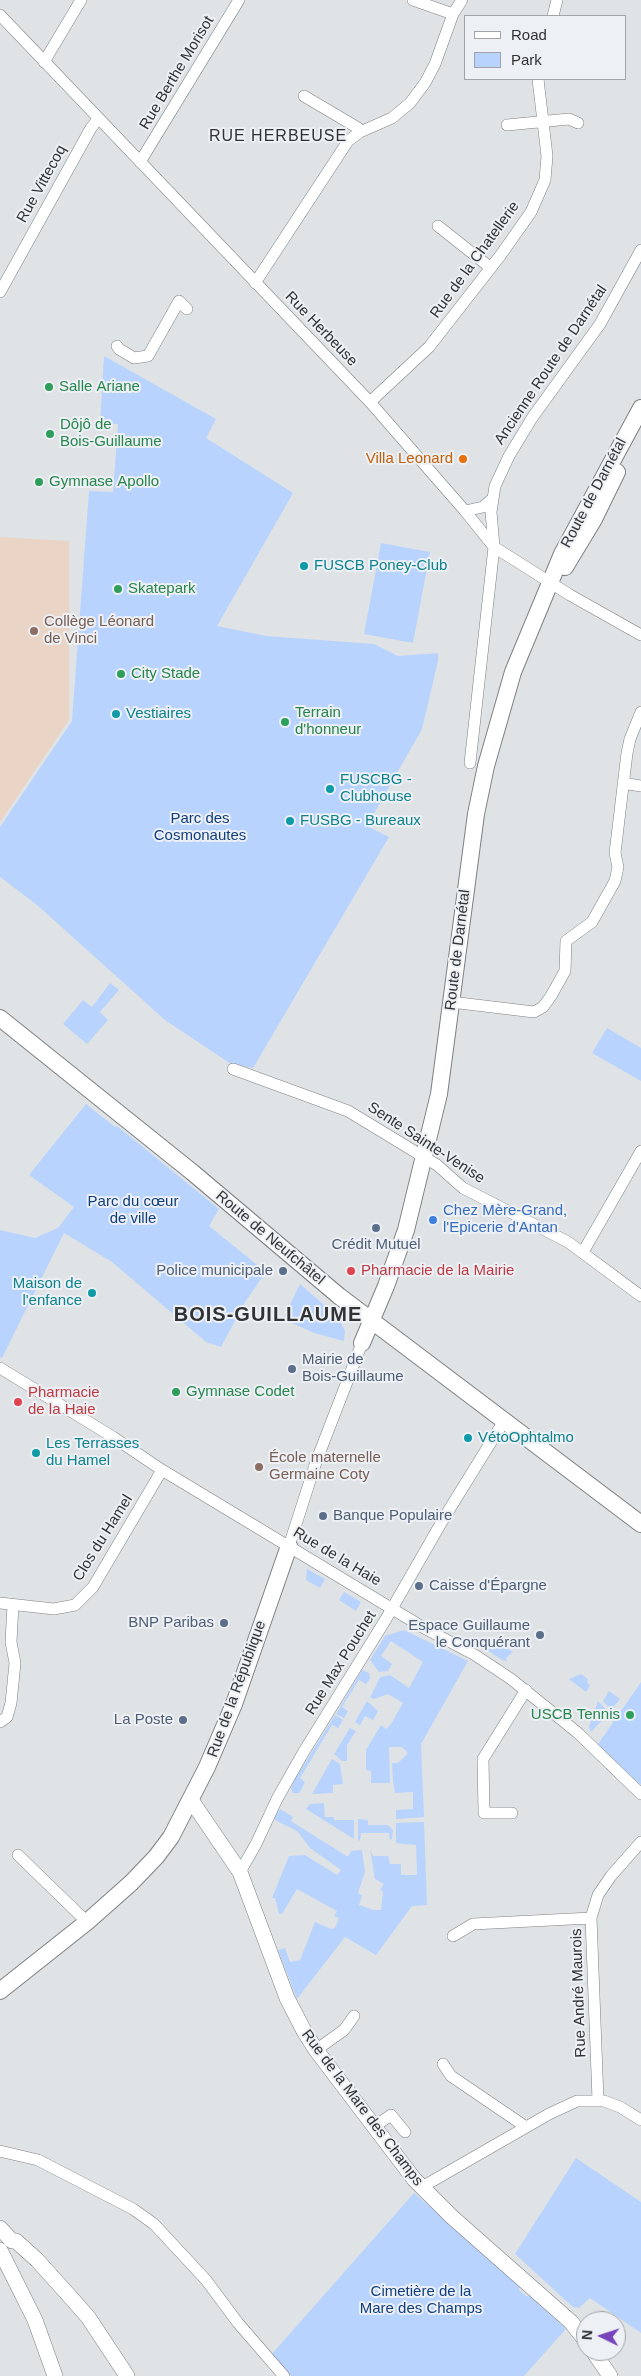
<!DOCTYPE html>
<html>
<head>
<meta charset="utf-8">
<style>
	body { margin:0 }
	#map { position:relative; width:641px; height:2376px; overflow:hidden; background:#e0e3e6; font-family:Arial,sans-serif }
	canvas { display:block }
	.legend { position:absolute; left:464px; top:15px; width:162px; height:65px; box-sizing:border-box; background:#edf0f4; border:1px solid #a2a4a7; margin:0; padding:6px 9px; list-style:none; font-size:15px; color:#313233 }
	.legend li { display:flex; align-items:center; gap:10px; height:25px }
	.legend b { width:25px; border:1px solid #a2a4a7 }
	.north { position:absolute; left:576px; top:2311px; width:50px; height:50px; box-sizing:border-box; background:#edf0f4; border:1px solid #a2a4a7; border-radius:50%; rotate:274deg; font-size:14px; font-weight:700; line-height:20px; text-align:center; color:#313233 }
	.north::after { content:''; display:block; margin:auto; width:18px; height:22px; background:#7743ba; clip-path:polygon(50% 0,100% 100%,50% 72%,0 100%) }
</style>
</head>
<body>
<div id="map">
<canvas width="641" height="2376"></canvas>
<ul class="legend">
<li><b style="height:6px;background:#fff"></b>Road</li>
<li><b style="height:14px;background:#b8d3fd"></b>Park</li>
</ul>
<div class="north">N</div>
</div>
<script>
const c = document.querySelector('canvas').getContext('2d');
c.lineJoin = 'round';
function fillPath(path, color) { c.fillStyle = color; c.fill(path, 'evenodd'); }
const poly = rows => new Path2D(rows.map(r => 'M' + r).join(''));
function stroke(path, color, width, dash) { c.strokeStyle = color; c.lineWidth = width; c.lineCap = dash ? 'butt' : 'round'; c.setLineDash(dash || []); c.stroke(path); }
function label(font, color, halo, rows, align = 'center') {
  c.font = font + ' Arial,sans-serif'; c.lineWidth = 4; c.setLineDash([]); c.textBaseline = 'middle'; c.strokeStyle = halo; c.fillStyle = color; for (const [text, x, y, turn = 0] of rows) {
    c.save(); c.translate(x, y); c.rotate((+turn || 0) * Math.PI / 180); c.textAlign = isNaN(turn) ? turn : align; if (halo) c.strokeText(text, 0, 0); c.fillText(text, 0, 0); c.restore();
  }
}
const education = poly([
	[0,537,69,541,69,720,0,822]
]);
const green = poly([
	[104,356,216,419,206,438,293,493,217,626,266,636,374,644,398,656,438,653,438,661,422,729,367,826,389,837,253,1068,231,1064,165,1020,37,905,0,877,0,827,72,721,89,491,113,492,118,424,100,423],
	[381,543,430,552,413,643,364,634],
	[110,983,119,990,100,1012,108,1020,87,1044,63,1024,83,1000,92,1007],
	[607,1028,641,1048,641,1081,592,1053],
	[86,1104,115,1127,117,1126,219,1209,209,1226,266,1272,245,1302,221,1347,206,1342,112,1262,64,1233,2,1358,0,1357,0,1230,35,1238,58,1228,74,1207,29,1175],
	[300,1284,338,1317,345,1331,344,1341,314,1333,283,1319],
	[307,1569,325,1579,320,1588,306,1580],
	[344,1592,361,1602,356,1611,339,1600],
	[404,1630,468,1661,421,1744,424,1817,396,1819,396,1810,413,1809,413,1792,395,1793,393,1782,392,1763,398,1763,408,1753,402,1747,389,1747,390,1783,371,1783,371,1771,366,1770,366,1750,381,1725,386,1729,391,1724,403,1703,388,1694,374,1699,370,1698,380,1677,390,1675,409,1688,423,1662,391,1641,381,1656,392,1664,388,1671,379,1672,370,1660,385,1636],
	[498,1642,513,1652,506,1658,507,1661,502,1660,483,1647,485,1644,493,1650],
	[362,1670,369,1673,370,1679,366,1684,359,1680,342,1707,348,1711,344,1718,336,1714],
	[581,1674,588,1679,587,1682,590,1685,586,1692,569,1679],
	[641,1682,641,1785,596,1747],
	[609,1691,620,1699,611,1710,603,1701],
	[367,1701,378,1711,373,1720,365,1716,360,1725,355,1722],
	[598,1701,609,1713,591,1732,589,1727],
	[335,1715,343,1720,338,1728,332,1725,300,1778,305,1782,302,1788,299,1793,293,1793,291,1788,295,1779],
	[350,1728,356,1731,347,1745,347,1761,342,1761,334,1754],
	[332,1759,340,1764,343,1784,333,1785,333,1793,312,1794],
	[324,1803,325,1817,334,1817,334,1820,354,1820,354,1839,306,1809,310,1804],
	[280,1809,293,1817,291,1821,348,1857,351,1851,362,1850,365,1872,358,1893,362,1896,359,1905,374,1910,381,1910,383,1892,380,1890,384,1884,375,1879,370,1849,373,1856,388,1856,390,1864,401,1864,401,1875,417,1875,416,1845,396,1843,396,1823,424,1822,427,1905,412,1906,376,1955,345,1937,297,1999,278,1950,285,1948,290,1962,300,1960,315,1922,331,1929,335,1928,339,1918,334,1916,337,1911,297,1889,282,1914,279,1914,275,1898,272,1898,289,1856,305,1855,337,1875,341,1870,310,1848,297,1831,275,1820,274,1818],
	[358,1819,368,1820,368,1825,388,1825,393,1830,392,1839,390,1840,389,1833,361,1833,360,1841,358,1840],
	[576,2158,641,2202,641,2333,590,2298,579,2308,573,2307,515,2254],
	[414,2193,520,2286,519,2290,526,2296,530,2296,566,2329,524,2376,291,2376,271,2355]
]);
const minor = poly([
	[413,0,453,14],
	[0,15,370,402,465,511,494,547,570,595,641,635],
	[553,16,557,0],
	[44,62,81,0],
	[304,96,358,128,360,132],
	[507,125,569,119,578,123],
	[140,162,239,0],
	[438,226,491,268],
	[255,283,348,141,360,132,392,118,410,103,425,83,435,64,453,14,462,0],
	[0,292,91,128,98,119],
	[117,346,119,349,134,358,148,356,179,301,187,309],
	[370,402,429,347,500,256,531,212,545,180,547,156,538,79],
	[465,511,483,507,492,499],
	[470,763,494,547,491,512,495,486,509,456,532,418,600,324,641,250],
	[623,783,641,786],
	[451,1002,534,1012,543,1007,551,996,565,971,566,941,592,922,615,881,618,867,615,853,627,753,630,739,641,712],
	[233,1069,348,1111,437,1165,463,1188,568,1242,641,1296],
	[583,1252,641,1151],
	[0,1368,113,1437,162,1470,424,1628,475,1655,511,1679,578,1733,641,1794],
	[289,1546,316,1462,362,1343],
	[0,1603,54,1609,75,1605,93,1587,162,1470],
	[0,1722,7,1717,11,1703,15,1663,11,1642,13,1605],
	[512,1813,484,1813,483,1759,526,1690],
	[18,1855,87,1922],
	[240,1872,256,1844,277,1799,303,1753,386,1619,444,1518,504,1421],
	[453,1936,473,1924,591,1918],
	[316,2050,344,2030,354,2016],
	[443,2064,451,2076,526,2127],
	[598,2100,591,1918,598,1895,611,1876,641,1842],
	[375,2126,391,2115,405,2132],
	[0,2151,38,2160,133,2209,154,2224,206,2280,238,2323,284,2376],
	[422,2187,549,2114,577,2101,604,2101,620,2107,641,2120]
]);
const tertiary = poly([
	[191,1800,240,1872,287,1998,304,2031,316,2050,414,2179,452,2217,571,2322,586,2341],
	[0,2228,12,2241,16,2241,37,2260,73,2300,88,2317,127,2376],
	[0,2250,35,2320,55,2376],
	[593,2351,610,2376]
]);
const secondary = poly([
	[565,567,594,519,617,472],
	[0,1018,192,1172,339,1296,641,1524],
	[362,1343,386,1286,406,1230,439,1094,476,814,486,766,513,672,562,554,641,408],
	[0,1991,87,1922,131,1883,156,1857,171,1837,207,1767,234,1704,289,1546]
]);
const markers = [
	[49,387,5,"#2e9e5b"],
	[50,434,5,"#2e9e5b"],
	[463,459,5,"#e8710a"],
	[39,482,5,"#2e9e5b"],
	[304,566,5,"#0f9aa8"],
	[118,589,5,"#2e9e5b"],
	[34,631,5,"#8d6e63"],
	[121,674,5,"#2e9e5b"],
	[116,714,5,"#0f9aa8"],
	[285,722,5,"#2e9e5b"],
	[330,789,5,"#0f9aa8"],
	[290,821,5,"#0f9aa8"],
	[433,1220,5,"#3f7fe0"],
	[376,1228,5,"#5c6f8a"],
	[283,1271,5,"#5c6f8a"],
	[351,1271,5,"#e0444e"],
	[92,1293,5,"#0f9aa8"],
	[292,1369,5,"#5c6f8a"],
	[176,1392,5,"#2e9e5b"],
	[18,1402,5,"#e0444e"],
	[468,1438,5,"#0f9aa8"],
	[36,1453,5,"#0f9aa8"],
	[259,1467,5,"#8d6e63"],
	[323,1516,5,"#5c6f8a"],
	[419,1586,5,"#5c6f8a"],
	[224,1623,5,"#5c6f8a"],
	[540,1635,5,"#5c6f8a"],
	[630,1715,5,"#2e9e5b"],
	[183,1720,5,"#5c6f8a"]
];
const streetNames = [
	["Rue Berthe Morisot",177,73,-59],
	["Rue Vittecoq",42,184,-61],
	["Rue de la Chatellerie",475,260,-54],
	["Rue Herbeuse",321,329,46],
	["Ancienne Route de Darnétal",551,365,-56],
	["Route de Darnétal",594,493,-62],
	["Route de Darnétal",458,950,-83],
	["Sente Sainte-Venise",426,1143,33],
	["Route de Neufchâtel",270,1238,40],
	["Clos du Hamel",103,1538,-58],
	["Rue de la Haie",337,1557,31],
	["Rue Max Pouchet",341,1663,-58],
	["Rue de la République",237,1689,-70],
	["Rue André Maurois",579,1993,-92],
	["Rue de la Mare des Champs",362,2108,53]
];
const leisureNames = [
	["Salle Ariane",59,387],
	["Dôjô de",60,425],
	["Bois-Guillaume",60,442],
	["Gymnase Apollo",49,482],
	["Skatepark",128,589],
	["City Stade",131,674],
	["Terrain",295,713],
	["d'honneur",295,730],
	["Gymnase Codet",186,1392],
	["USCB Tennis",620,1715,"right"]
];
const foodNames = [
	["Villa Leonard",453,459]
];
const cultureNames = [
	["FUSCB Poney-Club",314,566],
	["Vestiaires",126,714],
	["FUSCBG -",340,780],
	["Clubhouse",340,797],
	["FUSBG - Bureaux",300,821],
	["Maison de",82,1284,"right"],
	["l'enfance",82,1301,"right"],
	["VétoOphtalmo",478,1438],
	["Les Terrasses",46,1444],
	["du Hamel",46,1461]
];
const educationNames = [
	["Collège Léonard",44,622],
	["de Vinci",44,639],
	["École maternelle",269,1458],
	["Germaine Coty",269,1475]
];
const parkNames = [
	["Parc des",200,819],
	["Cosmonautes",200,836],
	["Parc du cœur",133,1202],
	["de ville",133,1219],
	["Cimetière de la",421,2292],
	["Mare des Champs",421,2309]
];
const shopNames = [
	["Chez Mère-Grand,",443,1211],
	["l'Epicerie d'Antan",443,1228]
];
const serviceNames = [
	["Crédit Mutuel",376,1245,"center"],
	["Police municipale",273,1271],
	["Mairie de",302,1360,"left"],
	["Bois-Guillaume",302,1377,"left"],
	["Banque Populaire",333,1516,"left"],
	["Caisse d'Épargne",429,1586,"left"],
	["BNP Paribas",214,1623],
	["Espace Guillaume",530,1626],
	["le Conquérant",530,1643],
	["La Poste",173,1720]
];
const healthNames = [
	["Pharmacie de la Mairie",361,1271],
	["Pharmacie",28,1393],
	["de la Haie",28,1410]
];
const neighbourhoodNames = [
	["RUE HERBEUSE",278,137]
];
const districtNames = [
	["BOIS-GUILLAUME",268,1315]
];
fillPath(education, '#e9d4c6');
fillPath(green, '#b8d3fd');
stroke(minor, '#7e8084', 12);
stroke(tertiary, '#7e8084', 16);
stroke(secondary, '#7e8084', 18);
stroke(minor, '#fff', 11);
stroke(tertiary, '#fff', 15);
stroke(secondary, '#fff', 16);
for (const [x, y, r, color] of markers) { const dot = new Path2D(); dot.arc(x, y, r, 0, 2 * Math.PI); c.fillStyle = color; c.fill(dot); stroke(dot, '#edf0f4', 2); }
label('15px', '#313233', '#edf0f4', streetNames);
label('15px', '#27864d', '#edf0f4', leisureNames, 'left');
label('15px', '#c56008', '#edf0f4', foodNames, 'right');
label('15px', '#0d838f', '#edf0f4', cultureNames, 'left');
label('15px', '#785e54', '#edf0f4', educationNames, 'left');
label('15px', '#103f80', '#edf0f4', parkNames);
label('15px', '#366cbe', '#edf0f4', shopNames, 'left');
label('15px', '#4e5e75', '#edf0f4', serviceNames, 'right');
label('15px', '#be3a42', '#edf0f4', healthNames, 'left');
c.letterSpacing = '1px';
label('16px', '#313233', '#edf0f4', neighbourhoodNames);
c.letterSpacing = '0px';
c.letterSpacing = '1px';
label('bold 20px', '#313233', '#edf0f4', districtNames);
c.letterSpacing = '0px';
</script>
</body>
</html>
